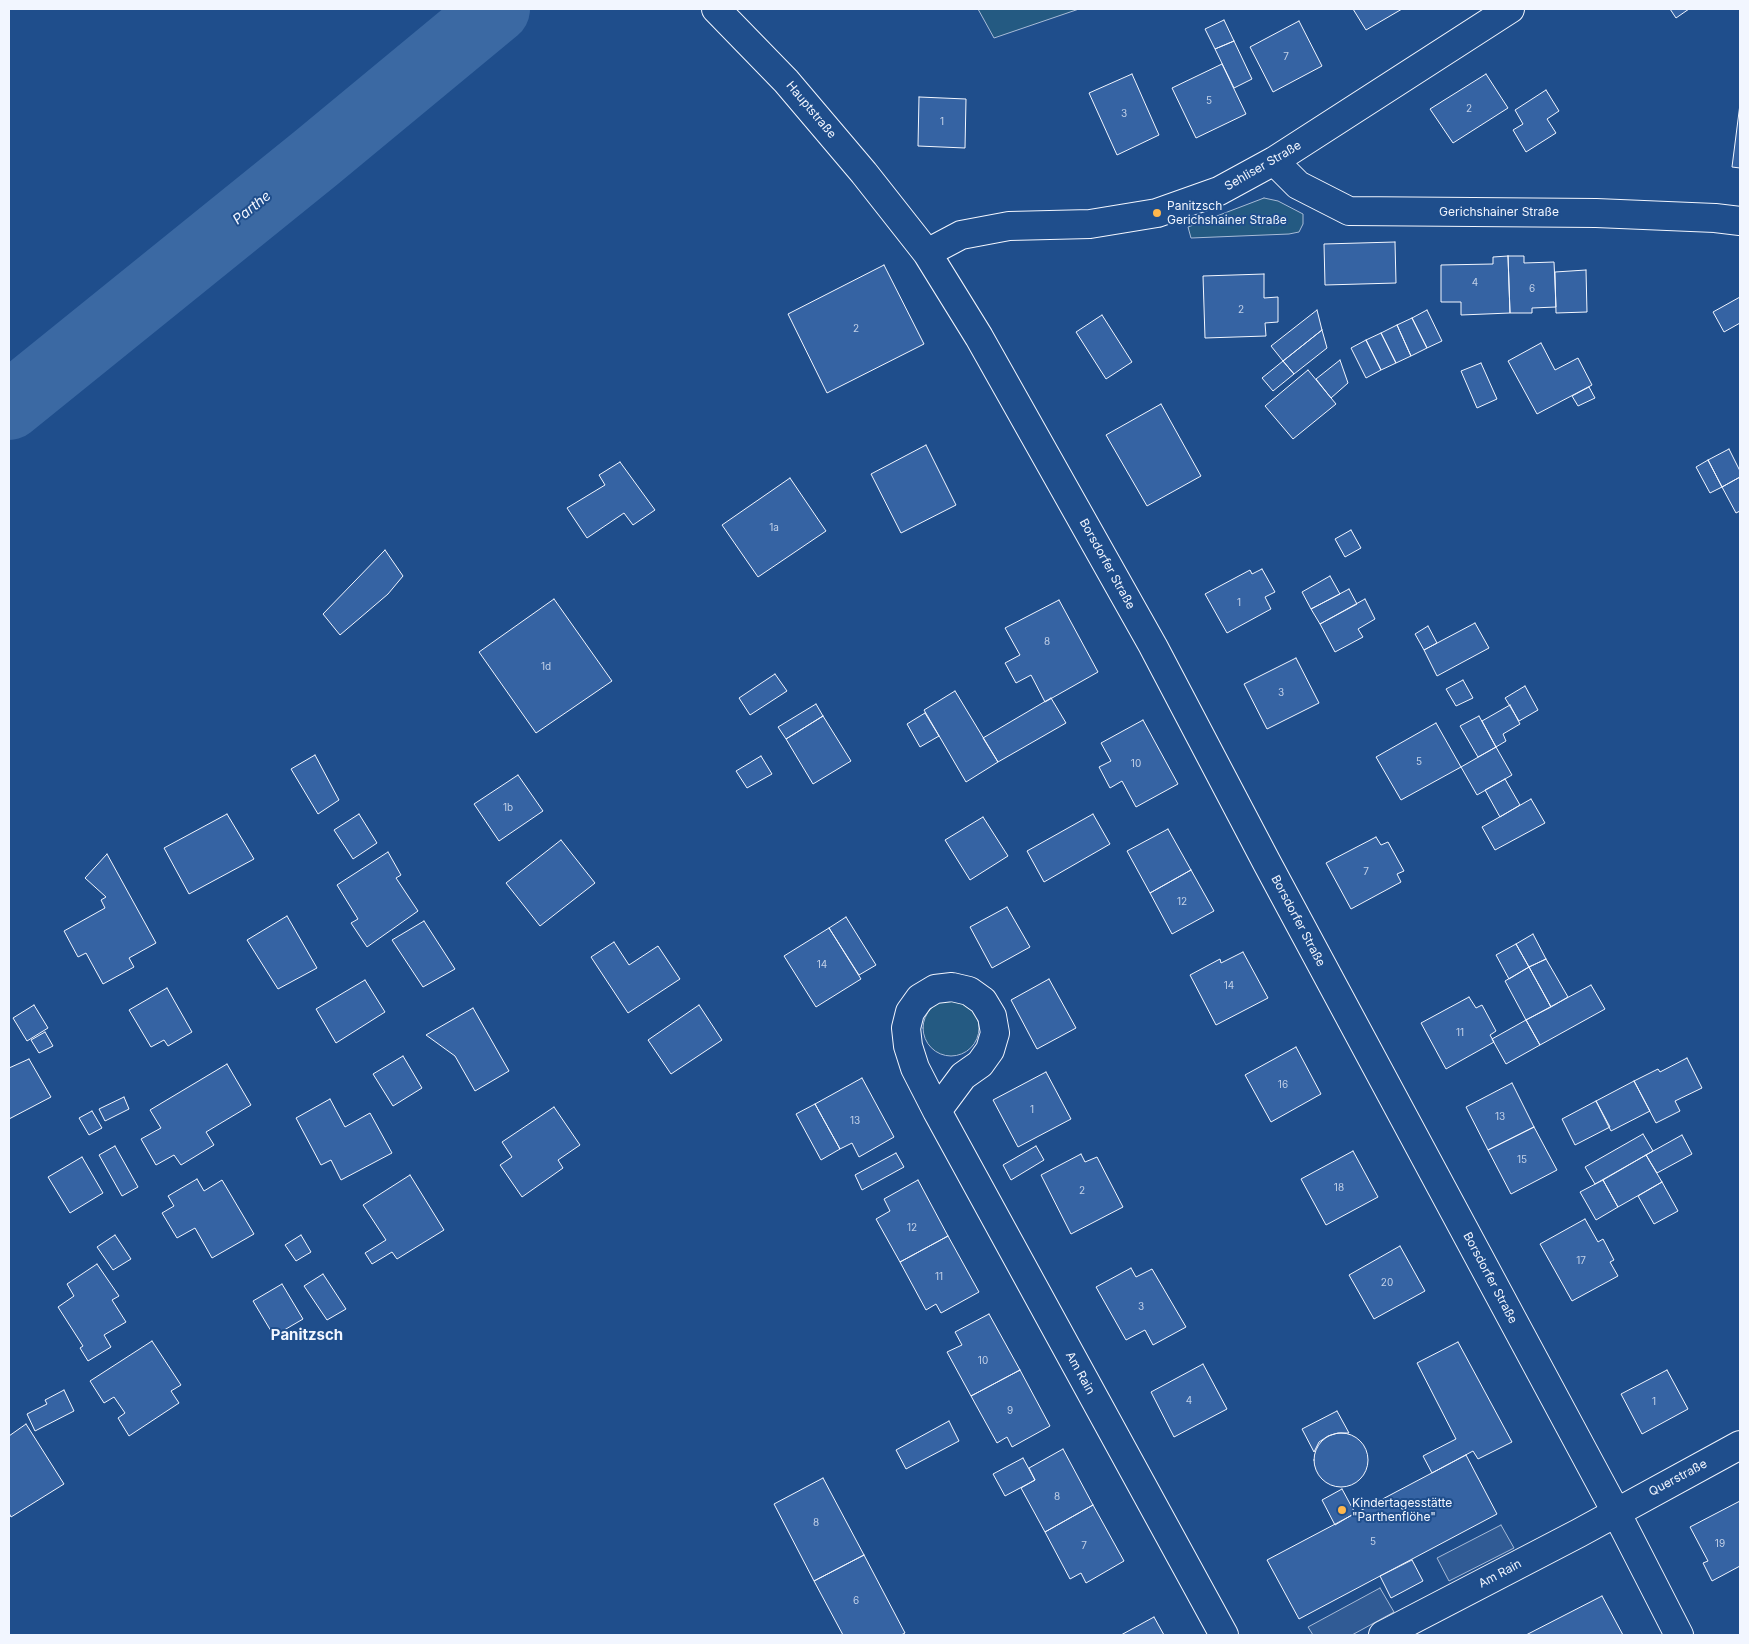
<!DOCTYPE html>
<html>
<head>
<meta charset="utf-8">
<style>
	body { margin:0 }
	#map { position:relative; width:1749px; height:1644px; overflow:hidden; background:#1f4e8c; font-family:Inter,sans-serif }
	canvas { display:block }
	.frame { position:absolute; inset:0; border:10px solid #f2f6ff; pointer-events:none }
</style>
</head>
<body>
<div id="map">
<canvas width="1749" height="1644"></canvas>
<div class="frame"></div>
</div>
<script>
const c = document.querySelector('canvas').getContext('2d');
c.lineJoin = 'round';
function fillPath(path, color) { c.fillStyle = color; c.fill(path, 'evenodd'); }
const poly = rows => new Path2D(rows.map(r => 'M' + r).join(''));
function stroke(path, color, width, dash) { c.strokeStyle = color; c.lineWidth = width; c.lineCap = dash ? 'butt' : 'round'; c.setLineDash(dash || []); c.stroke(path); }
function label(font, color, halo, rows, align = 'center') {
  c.font = font + ' Inter,sans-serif'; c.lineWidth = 4; c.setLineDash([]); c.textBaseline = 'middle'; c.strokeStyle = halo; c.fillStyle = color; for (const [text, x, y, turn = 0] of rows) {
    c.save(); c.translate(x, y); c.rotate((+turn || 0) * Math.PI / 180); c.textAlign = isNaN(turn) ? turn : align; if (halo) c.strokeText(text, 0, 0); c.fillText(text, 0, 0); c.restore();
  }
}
const green = poly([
	[978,9,1079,9,994,38,978,9],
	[1264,198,1278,201,1303,214,1303,224,1299,232,1289,234,1191,238,1188,227,1264,198],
	'923 1028a28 28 0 1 1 56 0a28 28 0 1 1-56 0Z'
]);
const parking = poly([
	[1501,1525,1514,1548,1449,1581,1437,1558,1501,1525],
	[1380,1588,1394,1612,1352,1635,1313,1635,1308,1627,1380,1588]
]);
const river = poly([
	[9,406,316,158,496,9]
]);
const building = poly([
	[1353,9,1402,9,1366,30,1353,9],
	[1670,9,1689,9,1676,18,1670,9],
	[1224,20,1234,41,1215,49,1205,29,1224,20],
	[1299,21,1322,66,1273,92,1250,47,1299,21],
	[1234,41,1252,79,1234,88,1215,49,1234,41],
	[1222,64,1246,114,1196,138,1172,88,1222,64],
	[1132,74,1159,135,1117,155,1089,93,1132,74],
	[1486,74,1508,108,1453,143,1430,109,1486,74],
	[1546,90,1559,111,1547,119,1556,133,1526,152,1513,130,1523,124,1515,110,1546,90],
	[919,97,966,99,965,148,918,146,919,97],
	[1740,104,1740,168,1732,167,1740,104],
	[1395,242,1396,283,1325,285,1324,244,1395,242],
	[1508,256,1524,256,1524,263,1554,262,1556,307,1532,308,1532,313,1510,313,1508,256],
	[1508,256,1510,313,1461,315,1461,302,1441,302,1441,265,1493,264,1493,257,1508,256],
	[884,265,924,344,827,393,788,314,884,265],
	[1586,270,1587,312,1556,313,1555,272,1586,270],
	[1264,274,1264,298,1278,297,1278,322,1265,323,1266,336,1205,338,1203,276,1264,274],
	[1740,297,1740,323,1724,332,1713,312,1740,297],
	[1317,310,1322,330,1283,361,1271,346,1317,310],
	[1427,310,1442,341,1427,348,1412,318,1427,310],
	[1102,315,1132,362,1106,379,1076,332,1102,315],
	[1412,318,1427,348,1411,356,1397,325,1412,318],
	[1397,325,1411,356,1396,363,1381,333,1397,325],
	[1322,330,1327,348,1294,374,1283,361,1322,330],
	[1381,333,1396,363,1381,370,1366,340,1381,333],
	[1366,340,1381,370,1366,378,1351,348,1366,340],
	[1541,343,1555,370,1578,358,1592,385,1537,414,1508,361,1541,343],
	[1340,360,1348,383,1331,398,1316,379,1340,360],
	[1283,361,1294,374,1273,391,1262,378,1283,361],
	[1481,363,1497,399,1477,408,1461,371,1481,363],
	[1308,370,1336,404,1293,439,1265,406,1308,370],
	[1589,387,1595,398,1578,406,1572,396,1589,387],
	[1161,404,1201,476,1147,506,1106,435,1161,404],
	[926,445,956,505,901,533,871,474,926,445],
	[1729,449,1740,471,1740,477,1722,487,1708,460,1729,449],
	[1708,460,1722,487,1710,493,1696,467,1708,460],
	[620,462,655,510,633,525,624,513,587,538,567,508,605,485,599,475,620,462],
	[1740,477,1740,511,1736,513,1722,487,1740,477],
	[790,478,826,531,758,577,722,525,790,478],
	[1351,530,1361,548,1345,557,1335,539,1351,530],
	[385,550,403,576,388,594,340,635,323,614,385,550],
	[1262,569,1275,592,1265,597,1271,609,1227,633,1205,594,1250,570,1252,574,1262,569],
	[1330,576,1340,594,1311,609,1302,592,1330,576],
	[1349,589,1357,604,1320,624,1311,609,1349,589],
	[554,599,612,681,536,733,479,652,554,599],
	[1365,599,1375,619,1358,629,1363,637,1335,652,1320,624,1365,599],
	[1059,600,1098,672,1045,702,1031,675,1016,683,1005,663,1020,655,1005,628,1059,600],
	[1475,623,1489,648,1437,676,1424,650,1475,623],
	[1428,626,1437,643,1424,650,1415,634,1428,626],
	[1296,658,1319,703,1267,729,1244,684,1296,658],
	[775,674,787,691,750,715,739,698,775,674],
	[1463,680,1473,698,1456,706,1446,689,1463,680],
	[1525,686,1538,710,1519,721,1505,698,1525,686],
	[955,691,998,762,966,782,924,710,955,691],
	[1051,698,1066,723,998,762,983,738,1051,698],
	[816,704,823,716,786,739,778,727,816,704],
	[1510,705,1520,724,1503,734,1506,741,1496,747,1482,721,1510,705],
	[925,713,939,736,920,747,907,724,925,713],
	[823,716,851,761,813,784,786,739,823,716],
	[1479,716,1496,747,1478,757,1460,726,1479,716],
	[1143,720,1178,784,1136,807,1122,781,1110,788,1099,767,1111,761,1101,743,1143,720],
	[1436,723,1461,767,1401,800,1376,757,1436,723],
	[1496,747,1512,775,1477,795,1461,767,1496,747],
	[315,755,339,800,318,814,291,769,315,755],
	[761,756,772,774,747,788,736,771,761,756],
	[518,775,543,811,499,841,474,804,518,775],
	[1505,779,1520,805,1500,817,1485,790,1505,779],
	[1531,799,1545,823,1495,850,1482,827,1531,799],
	[227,814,254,859,189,894,164,848,227,814],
	[359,814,377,843,353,859,334,830,359,814],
	[1093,814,1110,844,1044,882,1027,851,1093,814],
	[983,817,1008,856,970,880,945,840,983,817],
	[1168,829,1191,870,1150,893,1127,851,1168,829],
	[1376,837,1381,845,1388,842,1404,871,1397,874,1401,882,1351,909,1326,863,1376,837],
	[561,840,595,883,540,926,506,883,561,840],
	[388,852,401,875,396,878,418,911,367,947,351,923,358,919,337,885,388,852],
	[107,854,156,943,129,958,134,967,103,984,86,953,78,957,64,931,105,908,101,900,106,897,85,878,107,854],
	[1191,870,1214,911,1172,934,1150,893,1191,870],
	[1007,907,1030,947,992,968,970,927,1007,907],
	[287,916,317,968,278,989,247,940,287,916],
	[846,917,876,965,859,975,829,928,846,917],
	[424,921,455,969,423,987,392,940,424,921],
	[829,928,861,979,816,1007,784,956,829,928],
	[1533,934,1546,959,1529,967,1516,944,1533,934],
	[614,942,629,965,658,946,680,979,628,1013,591,957,614,942],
	[1516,944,1529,967,1509,979,1496,955,1516,944],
	[1243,952,1268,998,1216,1025,1190,975,1220,959,1221,963,1243,952],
	[1546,959,1568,997,1551,1007,1529,967,1546,959],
	[1529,967,1551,1007,1526,1020,1505,981,1529,967],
	[1049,979,1076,1028,1037,1049,1011,1000,1049,979],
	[365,980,385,1012,336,1043,316,1009,365,980],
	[1591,985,1605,1009,1540,1045,1526,1020,1591,985],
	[167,988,192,1032,168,1046,164,1040,151,1047,129,1010,167,988],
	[1469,997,1476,1008,1482,1005,1496,1031,1490,1035,1494,1042,1446,1069,1421,1023,1469,997],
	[34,1005,48,1028,27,1041,13,1018,34,1005],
	[699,1005,722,1040,671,1074,648,1040,699,1005],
	[473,1008,509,1071,475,1091,455,1056,426,1035,473,1008],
	[1526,1020,1540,1045,1506,1064,1492,1039,1526,1020],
	[45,1032,53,1046,39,1053,31,1040,45,1032],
	[1296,1047,1321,1094,1271,1122,1245,1075,1296,1047],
	[403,1056,422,1088,393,1106,373,1074,403,1056],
	[1687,1058,1702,1088,1675,1101,1680,1111,1656,1123,1634,1081,1658,1069,1660,1072,1687,1058],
	[29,1059,51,1097,9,1119,9,1068,29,1059],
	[227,1064,251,1105,206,1132,214,1145,181,1165,174,1155,156,1165,141,1139,161,1128,150,1110,227,1064],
	[1046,1072,1071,1119,1018,1147,993,1100,1046,1072],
	[862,1078,894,1137,859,1157,852,1143,840,1149,815,1104,862,1078],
	[1634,1081,1650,1111,1611,1131,1596,1101,1634,1081],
	[1512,1083,1534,1127,1488,1150,1466,1107,1512,1083],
	[124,1097,129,1109,105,1121,99,1109,124,1097],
	[330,1099,345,1127,370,1113,392,1153,341,1180,331,1160,321,1165,296,1118,330,1099],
	[1596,1101,1610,1127,1575,1145,1562,1119,1596,1101],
	[815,1104,840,1149,821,1160,796,1114,815,1104],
	[554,1107,580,1145,558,1160,563,1168,522,1197,500,1165,512,1157,502,1142,554,1107],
	[92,1111,102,1128,89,1135,79,1118,92,1111],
	[1534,1127,1557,1170,1511,1194,1488,1150,1534,1127],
	[1643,1134,1653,1151,1595,1184,1585,1167,1643,1134],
	[1682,1135,1692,1154,1657,1173,1646,1155,1682,1135],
	[115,1146,138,1187,122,1196,99,1155,115,1146],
	[1036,1146,1044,1160,1011,1180,1003,1165,1036,1146],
	[1353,1151,1378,1197,1326,1225,1301,1179,1353,1151],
	[896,1153,904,1167,862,1190,855,1175,896,1153],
	[1081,1154,1085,1162,1097,1157,1123,1207,1071,1234,1041,1175,1081,1154],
	[1646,1155,1662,1182,1618,1207,1603,1180,1646,1155],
	[82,1157,103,1193,70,1213,48,1177,82,1157],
	[410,1175,444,1230,397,1259,392,1252,372,1264,365,1253,386,1240,363,1205,410,1175],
	[197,1179,204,1191,222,1180,254,1234,212,1258,195,1228,177,1238,162,1213,174,1206,168,1196,197,1179],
	[918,1180,948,1236,900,1262,876,1219,890,1211,884,1199,918,1180],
	[1603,1180,1618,1207,1596,1220,1580,1192,1603,1180],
	[1662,1182,1678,1211,1654,1224,1638,1196,1662,1182],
	[1585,1219,1598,1242,1603,1239,1614,1260,1610,1262,1618,1276,1572,1301,1540,1244,1585,1219],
	[115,1235,131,1259,113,1270,97,1247,115,1235],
	[301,1235,311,1252,296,1261,285,1245,301,1235],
	[948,1236,979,1292,941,1313,936,1304,926,1310,900,1262,948,1236],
	[1400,1246,1425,1291,1374,1319,1349,1275,1400,1246],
	[97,1264,119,1296,112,1300,126,1322,104,1335,111,1347,88,1361,80,1348,83,1346,58,1307,74,1296,67,1284,97,1264],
	[1131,1268,1136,1277,1152,1269,1186,1327,1153,1345,1145,1330,1126,1340,1096,1287,1131,1268],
	[323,1274,346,1309,327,1320,304,1286,323,1274],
	[282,1284,303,1319,274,1336,253,1301,282,1284],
	[989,1314,1020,1370,971,1396,947,1352,962,1345,955,1332,989,1314],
	[152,1341,181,1385,171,1391,179,1403,129,1436,118,1418,125,1413,114,1397,104,1403,90,1381,152,1341],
	[1458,1342,1512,1442,1478,1459,1473,1451,1432,1473,1423,1456,1456,1439,1417,1363,1458,1342],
	[1203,1364,1227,1409,1174,1437,1151,1392,1203,1364],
	[1020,1370,1050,1426,1012,1447,1007,1437,997,1443,971,1396,1020,1370],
	[1667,1370,1688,1409,1642,1434,1621,1394,1667,1370],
	[64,1390,74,1411,35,1431,27,1414,47,1404,45,1400,64,1390],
	[1337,1411,1349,1433,1338,1433,1328,1436,1319,1442,1314,1452,1302,1429,1337,1411],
	[949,1421,959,1441,906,1469,896,1450,949,1421],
	[26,1424,64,1484,11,1517,9,1513,9,1436,26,1424],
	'1314 1460a27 27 0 1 1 54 0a27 27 0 1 1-54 0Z',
	[1063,1449,1093,1505,1045,1532,1021,1488,1035,1480,1029,1468,1063,1449],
	[1466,1455,1497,1514,1299,1619,1267,1560,1466,1455],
	[1023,1458,1035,1480,1005,1496,993,1474,1023,1458],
	[823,1478,864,1555,814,1581,774,1504,823,1478],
	[1342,1489,1355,1513,1335,1525,1322,1500,1342,1489],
	[1740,1501,1740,1566,1712,1581,1703,1563,1708,1561,1690,1527,1740,1501],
	[1093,1505,1124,1561,1086,1583,1081,1573,1070,1579,1045,1532,1093,1505],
	[864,1555,905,1633,901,1635,843,1635,814,1581,864,1555],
	[1412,1560,1423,1581,1391,1598,1380,1576,1412,1560],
	[1602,1596,1623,1635,1526,1635,1602,1596],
	[1154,1617,1164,1635,1121,1635,1154,1617]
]);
const minor = poly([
	[716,9,786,81,864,173,927,253,979,337,1153,646,1267,863,1616,1512,1679,1635],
	[1274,161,1298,185,1349,211,1596,213,1715,218,1740,221],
	[927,253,961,235,1009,226,1090,224,1157,213,1219,191,1274,161,1510,9],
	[952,987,969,991,983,1001,992,1016,995,1033,990,1050,980,1064,963,1076,937,1111,915,1068,908,1046,906,1028,910,1012,920,998,935,989,952,987],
	[937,1111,1224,1635],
	[1383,1635,1579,1533,1740,1445]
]);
const markers = [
	[1157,213,5,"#ffb74d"],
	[1342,1510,5,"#ffb74d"]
];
const numberNames = [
	["7",1286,57],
	["5",1209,101],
	["2",1469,109],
	["3",1124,114],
	["1",942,122],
	["4",1475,283],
	["6",1532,289],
	["2",1241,310],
	["2",856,329],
	["1a",774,528],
	["1",1239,603],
	["8",1047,642],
	["1d",546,667],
	["3",1281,693],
	["5",1419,762],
	["10",1136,764],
	["1b",508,808],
	["7",1366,872],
	["12",1182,902],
	["14",822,965],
	["14",1229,986],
	["11",1460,1033],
	["16",1283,1085],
	["1",1032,1110],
	["13",1500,1117],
	["13",855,1121],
	["15",1522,1160],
	["18",1339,1188],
	["2",1082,1191],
	["12",912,1228],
	["17",1581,1261],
	["11",939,1277],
	["20",1387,1283],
	["3",1141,1307],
	["10",983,1361],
	["4",1189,1401],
	["1",1654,1402],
	["9",1010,1411],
	["8",1057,1497],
	["8",816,1523],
	["5",1373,1542],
	["19",1720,1544],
	["7",1084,1546],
	["6",856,1601]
];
const streetNames = [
	["Hauptstraße",811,110,50],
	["Sehliser Straße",1263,166,-30],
	["Gerichshainer Straße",1499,212],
	["Borsdorfer Straße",1107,564,61],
	["Borsdorfer Straße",1298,921,62],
	["Borsdorfer Straße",1490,1278,62],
	["Am Rain",1080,1373,61],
	["Querstraße",1678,1478,-28],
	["Am Rain",1500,1574,-28]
];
const poiNames = [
	["Panitzsch",1167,206],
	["Gerichshainer Straße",1167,220],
	["Kindertagesstätte",1352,1503],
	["\"Parthenflöhe\"",1352,1517]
];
const waterNames = [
	["Parthe",252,208,-39]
];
const quarterNames = [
	["Panitzsch",307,1335]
];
fillPath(green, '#245a82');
stroke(green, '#a8bbd7', 1);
fillPath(parking, '#305b95');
stroke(parking, '#a8bbd7', 1);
stroke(river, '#3b69a3', 68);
fillPath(building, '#3563a3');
stroke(building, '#f2f6ff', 1);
stroke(minor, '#f2f6ff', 30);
stroke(minor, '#1f4e8c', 28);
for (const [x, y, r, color] of markers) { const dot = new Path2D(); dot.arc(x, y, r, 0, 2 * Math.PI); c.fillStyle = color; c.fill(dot); stroke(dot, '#1f4e8c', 2); }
label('10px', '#c3d1e8', null, numberNames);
label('12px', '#f2f6ff', '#1f4e8c', streetNames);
label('12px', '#f2f6ff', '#1f4e8c', poiNames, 'left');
label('italic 14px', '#f2f6ff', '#1f4e8c', waterNames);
label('bold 15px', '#f2f6ff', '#1f4e8c', quarterNames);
</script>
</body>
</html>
